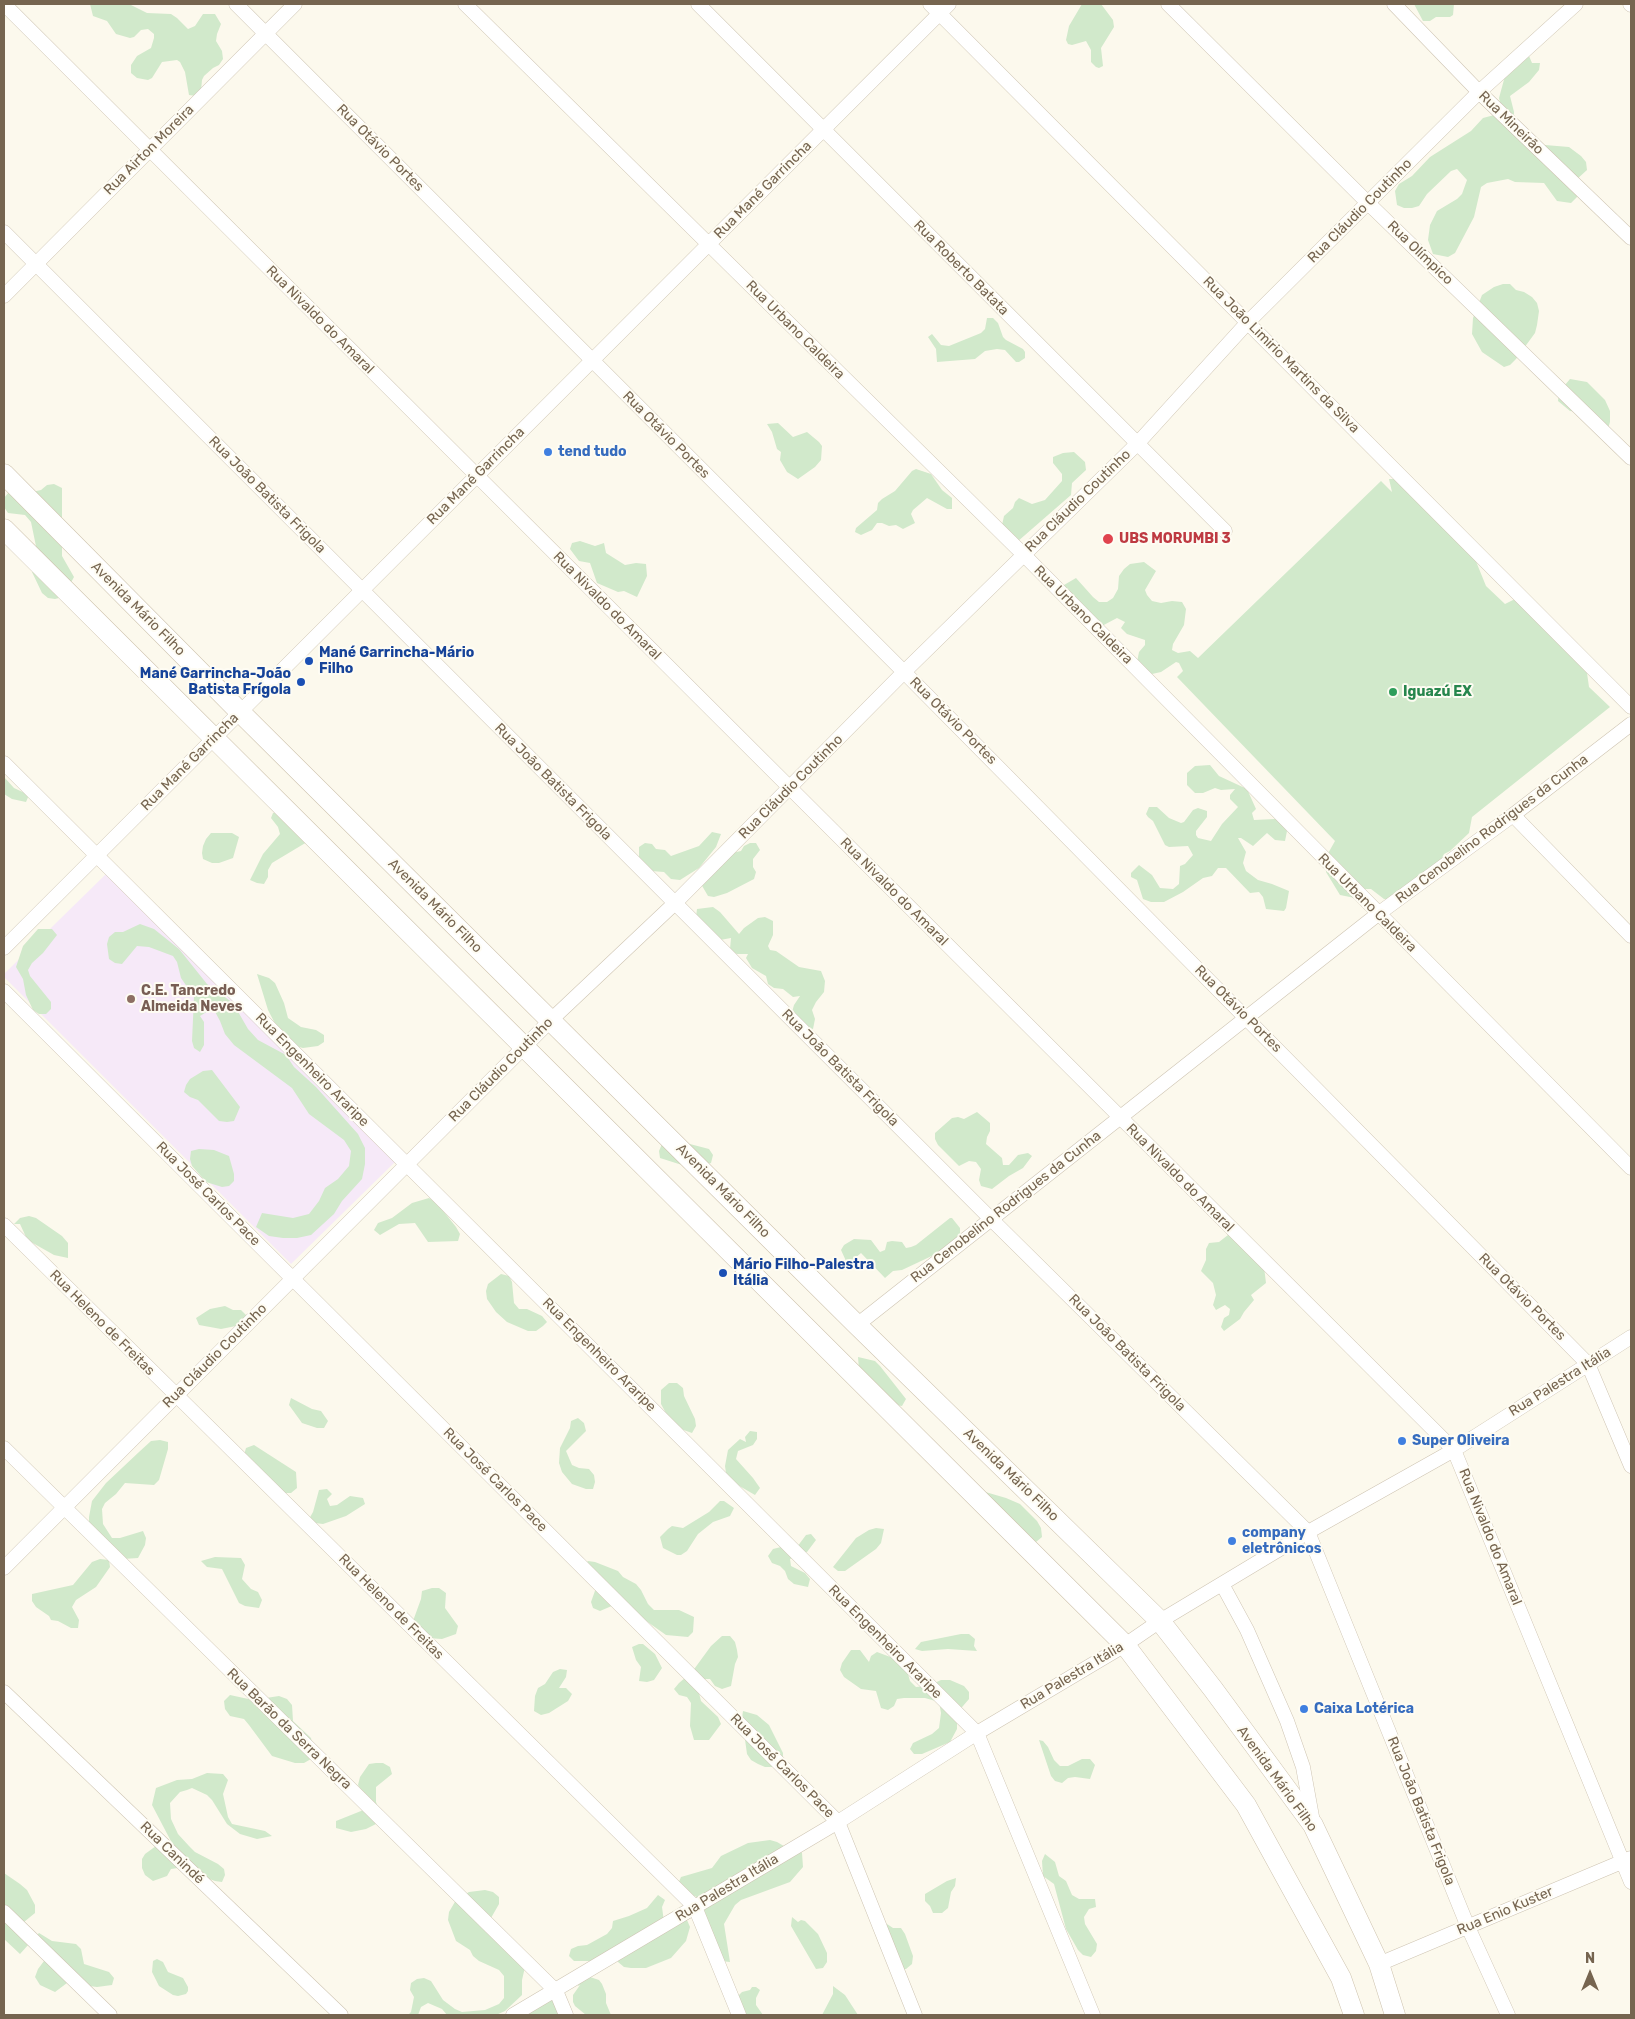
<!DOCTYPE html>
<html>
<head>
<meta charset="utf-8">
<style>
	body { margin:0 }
	#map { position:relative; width:1635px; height:2019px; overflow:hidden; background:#fcf9ed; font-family:Rubik,sans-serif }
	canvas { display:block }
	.frame { position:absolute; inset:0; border:5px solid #766550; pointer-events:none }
	.north { position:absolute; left:1565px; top:1949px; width:50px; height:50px; -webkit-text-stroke:4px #fefcf3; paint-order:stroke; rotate:0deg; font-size:14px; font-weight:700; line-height:20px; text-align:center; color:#766550 }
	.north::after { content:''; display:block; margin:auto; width:18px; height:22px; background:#766550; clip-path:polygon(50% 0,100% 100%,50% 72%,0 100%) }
</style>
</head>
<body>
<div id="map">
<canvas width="1635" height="2019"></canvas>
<div class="frame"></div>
<div class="north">N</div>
</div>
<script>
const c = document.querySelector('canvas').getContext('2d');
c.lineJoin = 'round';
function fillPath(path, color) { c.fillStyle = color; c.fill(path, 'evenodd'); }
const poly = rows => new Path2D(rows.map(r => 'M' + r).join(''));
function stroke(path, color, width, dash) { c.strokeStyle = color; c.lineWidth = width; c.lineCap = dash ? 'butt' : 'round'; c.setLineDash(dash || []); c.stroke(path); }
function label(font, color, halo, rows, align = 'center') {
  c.font = font + ' Rubik,sans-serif'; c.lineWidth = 4; c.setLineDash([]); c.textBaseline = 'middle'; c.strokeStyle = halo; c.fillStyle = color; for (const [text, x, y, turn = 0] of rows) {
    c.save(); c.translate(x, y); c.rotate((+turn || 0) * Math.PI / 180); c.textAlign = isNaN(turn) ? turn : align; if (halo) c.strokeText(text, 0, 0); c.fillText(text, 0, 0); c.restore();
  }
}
const education = poly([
	[106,874,396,1161,291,1264,4,977,4,974]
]);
const green = poly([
	[90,4,129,4,147,13,171,14,177,18,188,29,195,26,203,14,215,14,221,24,217,34,216,41,222,51,223,59,219,65,213,68,204,76,202,80,201,91,196,96,189,95,185,72,180,62,177,60,162,62,152,78,148,80,137,78,131,73,131,65,137,56,151,48,154,38,154,34,148,29,141,30,134,37,130,38,116,34,107,21,93,16],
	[1082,4,1101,4,1113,20,1114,27,1101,48,1103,66,1099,68,1096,67,1091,62,1091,50,1086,41,1072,45,1068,44,1066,40,1069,26],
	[1414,4,1454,4,1453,15,1450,17,1436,17,1430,21,1423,21],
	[1529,56,1532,63,1540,63,1539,70,1529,82,1510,96,1514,112,1514,120,1538,148,1545,145,1569,147,1581,156,1586,162,1587,170,1576,180,1577,197,1571,203,1557,201,1544,183,1515,182,1508,179,1487,183,1481,187,1474,217,1455,253,1448,257,1433,254,1428,240,1430,225,1437,211,1457,199,1462,194,1467,180,1457,169,1451,171,1427,194,1419,206,1412,208,1404,208,1397,205,1395,191,1399,184,1412,176,1430,157,1471,131,1483,118,1498,114,1501,107,1499,98,1505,76,1521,58],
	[1503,284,1510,284,1516,290,1524,292,1532,297,1537,303,1539,311,1537,325,1535,333,1516,359,1510,365,1504,367,1482,352,1472,334,1473,318,1482,295,1494,287],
	[987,318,993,318,998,323,1003,337,1006,340,1023,349,1025,352,1025,358,1019,362,1016,362,1005,350,997,349,985,351,975,359,937,362,936,349,928,337,932,334,941,345,949,346,981,333,985,329],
	[1570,379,1587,382,1605,400,1610,411,1610,422,1608,429,1578,412,1570,411,1558,401,1559,392],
	[778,423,793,437,807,432,819,442,822,446,821,460,815,467,798,479,787,472,780,460,781,452,777,449,772,432,767,424],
	[1074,452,1085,462,1086,470,1072,483,1071,495,1017,542,1002,525,1004,516,1013,508,1015,502,1019,498,1032,504,1045,500,1062,481,1062,474,1053,463,1053,457,1063,453],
	[916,469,931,474,942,490,952,498,952,509,947,509,927,498,913,510,911,514,915,523,903,529,896,525,889,526,882,523,877,523,872,530,861,535,855,532,856,528,877,510,878,503,882,499,895,491,912,471],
	[1389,479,1401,479,1473,554,1486,586,1505,604,1517,598,1583,665,1587,673,1589,687,1610,707,1472,817,1469,833,1450,851,1444,854,1441,861,1394,899,1384,899,1371,889,1363,889,1355,898,1340,895,1326,872,1326,857,1335,841,1177,677,1183,671,1179,663,1176,662,1161,672,1152,674,1137,662,1139,652,1145,645,1145,640,1127,634,1121,628,1125,622,1117,618,1100,627,1065,593,1064,585,1076,578,1093,597,1099,602,1107,602,1113,598,1118,589,1119,576,1124,569,1130,564,1144,562,1156,571,1145,590,1147,595,1152,601,1161,603,1172,601,1182,602,1186,609,1184,625,1173,644,1172,650,1178,653,1190,651,1198,658,1381,481,1392,492],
	[54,484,62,488,62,556,74,577,63,597,55,599,48,598,42,593,32,572,32,565,37,551,31,522,25,515,8,513,4,507,4,498,9,492,32,492,41,490,47,485],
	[580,541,595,546,604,543,606,553,625,565,636,563,646,564,647,576,637,597,624,591,618,592,597,583,590,563,579,561,570,549,572,543],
	[1210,765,1219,776,1247,789,1256,809,1252,813,1254,820,1275,819,1279,820,1287,831,1285,841,1275,840,1267,833,1253,846,1241,838,1238,838,1246,852,1243,863,1246,871,1258,880,1272,884,1289,891,1286,908,1284,911,1266,909,1263,897,1259,892,1250,893,1226,868,1218,868,1212,876,1203,878,1183,892,1164,902,1151,902,1143,899,1137,880,1131,877,1131,873,1139,865,1152,875,1160,888,1173,889,1179,884,1180,866,1185,864,1193,855,1188,846,1169,847,1165,845,1153,821,1148,817,1146,814,1149,807,1157,807,1169,818,1181,823,1184,822,1193,810,1198,808,1207,811,1207,817,1196,831,1196,835,1198,838,1211,841,1222,824,1238,807,1230,799,1230,795,1235,789,1221,790,1215,788,1203,793,1195,793,1187,785,1187,773,1195,766],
	[4,777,14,788,29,795,26,802,12,799,4,794],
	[280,811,307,842,272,863,268,870,268,877,264,884,257,883,250,880,263,854,280,834,278,827,271,818,273,813],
	[712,832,721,834,716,847,699,868,680,880,671,879,664,872,651,871,639,863,639,847,645,843,652,844,656,849,665,850,671,856,699,846],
	[211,833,232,833,239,837,233,858,219,863,212,863,203,859,202,853,203,846,206,839],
	[750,843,756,843,760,850,753,859,753,867,756,872,754,879,727,893,714,897,708,896,701,884,732,853,741,851,744,846],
	[713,907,720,912,739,934,744,928,758,918,765,917,773,921,773,935,768,946,770,950,776,951,799,967,821,971,825,981,824,992,816,1002,812,1010,815,1019,813,1029,805,1027,792,1012,794,1005,800,996,793,997,783,989,774,988,768,984,766,976,752,968,746,958,748,954,737,954,732,952,730,949,731,938,720,940,696,917,697,909],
	[140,924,154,929,179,949,207,984,233,1003,248,1029,258,1040,286,1055,294,1067,316,1087,358,1134,365,1148,365,1164,362,1179,342,1201,334,1214,311,1235,297,1238,283,1238,269,1236,256,1227,262,1213,293,1218,309,1214,319,1201,325,1188,338,1179,349,1166,351,1151,344,1140,309,1114,292,1088,234,1045,225,1034,220,1021,213,1008,200,1016,204,1022,204,1045,200,1052,194,1048,192,1041,194,997,181,978,177,962,173,956,149,947,137,946,122,964,115,963,109,959,107,944,109,937,115,932,123,932],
	[38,929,52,929,57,935,43,953,32,963,28,970,30,976,51,1002,51,1009,46,1014,39,1014,33,1010,26,995,23,979,16,967,23,946],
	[257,974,269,978,275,983,284,1003,288,1018,301,1027,316,1030,324,1035,324,1042,318,1046,303,1048,295,1046,282,1037,268,1010],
	[212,1070,240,1107,234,1121,227,1122,219,1121,198,1100,190,1097,184,1092,186,1085,190,1079,203,1071],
	[977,1112,990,1123,990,1131,987,1137,986,1144,1002,1158,1003,1165,1009,1165,1018,1155,1028,1153,1032,1156,1023,1168,1009,1176,992,1189,981,1186,979,1180,981,1169,976,1162,969,1161,959,1166,938,1145,935,1139,935,1133,952,1118,958,1117,964,1119],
	[686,1143,709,1149,713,1155,711,1163,704,1165,682,1165,660,1158,659,1151,662,1144],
	[199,1149,214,1150,229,1156,234,1174,234,1181,229,1186,222,1187,206,1182,192,1166,190,1159,191,1151],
	[429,1198,437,1203,456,1227,460,1234,458,1241,428,1242,415,1223,399,1224,380,1235,374,1230,378,1223,392,1218,412,1203],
	[29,1216,36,1218,62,1236,68,1243,68,1258,54,1255,31,1242,26,1237,20,1224,14,1224,20,1218],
	[950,1218,952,1218,960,1228,960,1236,936,1254,902,1270,893,1271,885,1278,861,1253,853,1260,846,1261,841,1250,844,1245,854,1239,871,1240,880,1252,885,1250,887,1242,892,1241,902,1242,906,1248,911,1247,916,1245],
	[1228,1235,1233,1235,1264,1267,1266,1283,1251,1295,1254,1300,1244,1312,1240,1319,1224,1331,1221,1327,1224,1318,1229,1315,1230,1309,1225,1305,1216,1310,1213,1305,1216,1295,1213,1283,1201,1271,1206,1260,1206,1249,1209,1243,1219,1242],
	[501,1274,509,1276,512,1282,514,1303,519,1309,527,1309,542,1316,547,1322,543,1326,536,1331,528,1331,507,1322,496,1312,487,1299,486,1291,488,1284],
	[225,1306,233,1310,241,1310,247,1316,243,1322,236,1326,221,1329,199,1325,196,1318,210,1309],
	[858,1357,875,1361,880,1366,906,1399,902,1406,895,1405,859,1370],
	[669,1383,677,1383,683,1388,684,1396,695,1419,696,1426,692,1433,678,1428,668,1417,661,1404,661,1390],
	[291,1398,312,1409,321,1411,328,1421,324,1428,317,1428,302,1423,289,1405],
	[578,1418,584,1423,586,1431,566,1451,572,1465,579,1468,589,1469,594,1475,595,1482,593,1489,586,1489,572,1484,562,1472,559,1463,560,1448,570,1428,571,1421],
	[750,1431,757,1432,757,1439,753,1445,738,1451,736,1459,753,1478,760,1488,755,1495,736,1484,726,1473,725,1466,728,1450,740,1439,746,1442,745,1437],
	[160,1440,168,1442,168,1449,159,1480,154,1485,125,1483,116,1494,105,1503,102,1509,103,1524,112,1538,120,1538,143,1531,146,1538,145,1545,138,1558,123,1559,89,1533,89,1517,92,1501,106,1483,139,1452,151,1441],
	[254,1445,296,1472,297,1488,291,1493,283,1493,244,1455,246,1448],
	[327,1489,332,1494,327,1499,330,1506,337,1505,350,1496,363,1498,365,1504,346,1516,323,1524,315,1523,309,1519,313,1512,319,1490],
	[982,1491,1006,1498,1020,1504,1037,1521,1041,1528,1042,1537,1036,1542,1028,1540],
	[720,1501,724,1501,734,1508,730,1516,713,1522,698,1534,687,1551,681,1555,677,1555,663,1548,660,1537,668,1529,672,1526,683,1528,709,1512],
	[876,1528,884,1529,881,1543,876,1549,845,1571,838,1571,833,1567,856,1538,869,1530],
	[811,1534,816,1540,807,1552,790,1559,791,1566,805,1573,810,1579,808,1587,794,1584,788,1579,785,1571,780,1566,772,1563,768,1556,773,1549,781,1547,797,1547,806,1535],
	[215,1557,241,1558,245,1565,242,1579,251,1589,258,1592,262,1600,259,1608,245,1606,239,1603,222,1569,207,1567,201,1561],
	[100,1559,109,1560,110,1567,96,1587,76,1600,72,1607,79,1620,78,1628,71,1628,58,1621,51,1620,49,1616,36,1607,32,1601,32,1594,73,1585,92,1562],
	[588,1561,595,1562,618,1571,623,1577,636,1584,641,1590,648,1604,654,1610,679,1610,694,1617,693,1632,688,1637,666,1635,642,1618,632,1607,614,1605,600,1611,593,1608,591,1602,596,1588,582,1567],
	[432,1588,439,1588,446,1593,445,1608,458,1626,456,1634,442,1639,427,1638,413,1621,421,1599,422,1591],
	[961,1634,969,1634,975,1639,974,1646,977,1651,948,1649,922,1651,915,1649,921,1642],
	[722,1636,730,1636,735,1642,737,1650,738,1657,735,1664,731,1686,722,1689,715,1686,710,1679,703,1679,699,1693,701,1701,718,1717,721,1724,709,1740,694,1740,690,1726,691,1703,687,1697,679,1695,674,1689,679,1683,692,1672,711,1646],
	[639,1644,643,1644,655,1654,662,1668,654,1680,647,1682,639,1681,641,1667,636,1660,632,1647],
	[851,1650,860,1650,869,1662,871,1656,877,1652,893,1658,906,1667,910,1681,916,1687,928,1686,941,1680,950,1680,964,1686,969,1692,969,1699,957,1713,957,1729,950,1742,922,1754,914,1754,910,1749,913,1743,932,1734,939,1728,941,1713,939,1702,925,1698,904,1698,897,1699,894,1706,888,1710,881,1708,876,1691,861,1689,844,1677,840,1670,842,1663],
	[560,1669,567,1670,566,1677,559,1688,566,1688,572,1694,568,1701,549,1713,541,1715,534,1711,535,1696,538,1688,545,1684,553,1672],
	[230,1695,253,1700,279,1696,287,1699,292,1705,293,1721,311,1738,314,1752,311,1759,304,1763,295,1763,272,1756,249,1725,244,1719,230,1716,225,1709,224,1701],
	[743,1711,757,1715,769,1725,783,1753,783,1760,780,1767,765,1767,758,1764,751,1760,747,1754,742,1718],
	[1039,1740,1043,1741,1048,1747,1054,1760,1060,1766,1068,1766,1082,1759,1090,1759,1095,1765,1090,1779,1075,1777,1068,1778,1062,1783,1055,1781,1051,1776],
	[376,1763,383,1763,390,1767,392,1774,376,1787,376,1802,382,1817,378,1823,366,1829,351,1832,336,1828,336,1821,361,1811,367,1806,362,1791,358,1785,360,1777,369,1764],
	[207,1773,223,1774,228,1780,223,1794,228,1817,232,1824,265,1831,272,1836,257,1839,240,1834,227,1824,212,1800,207,1795,192,1788,187,1790,180,1792,170,1803,171,1819,178,1834,189,1846,195,1852,218,1864,224,1869,225,1875,222,1882,215,1881,178,1868,171,1869,167,1876,153,1881,145,1875,142,1868,142,1859,145,1854,156,1846,173,1845,152,1805,156,1788,177,1780,192,1779],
	[770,1840,777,1842,789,1849,798,1849,802,1853,803,1867,790,1882,741,1900,735,1905,724,1924,730,1962,721,1961,701,1901,695,1896,686,1895,678,1884,681,1877,712,1868,721,1856,748,1843],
	[1045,1854,1055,1862,1059,1876,1066,1881,1072,1895,1079,1899,1095,1899,1096,1907,1089,1909,1084,1917,1085,1924,1097,1944,1096,1951,1091,1957,1083,1955,1078,1950,1066,1929,1054,1884,1043,1876,1042,1861],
	[4,1873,20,1884,27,1890,35,1905,35,1913,24,1922,29,1944,20,1954,4,1939],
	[956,1878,955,1886,951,1892,948,1908,942,1913,933,1913,930,1906,925,1901,925,1894,947,1881],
	[485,1890,493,1892,499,1897,499,1904,491,1918,526,1963,522,1980,522,1995,505,2011,496,2015,447,2015,442,2009,428,2003,421,2007,418,2015,408,2015,411,2012,414,1997,410,1990,411,1983,417,1979,424,1978,431,1981,443,2000,455,2009,462,2012,485,2010,499,2004,504,1998,504,1976,499,1970,479,1961,473,1956,470,1950,456,1941,448,1920,449,1912,456,1900,469,1892],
	[658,1895,665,1900,662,1907,664,1922,680,1916,687,1920,690,1927,686,1941,671,1958,646,1968,631,1968,624,1967,618,1962,617,1954,592,1961,574,1961,569,1956,571,1949,578,1946,587,1945,607,1934,612,1928,613,1921,629,1916,647,1908],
	[792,1917,798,1922,801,1920,805,1921,818,1934,827,1953,827,1962,823,1968,816,1969,791,1926],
	[887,1924,893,1928,901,1928,905,1934,913,1956,912,1964,906,1969,898,1970,886,1938],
	[39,1933,52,1941,76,1944,81,1949,84,1964,109,1972,114,1978,112,1985,97,1987,67,1983,55,1992,40,1985,35,1977,38,1969,47,1957,34,1938],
	[157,1959,163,1962,168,1972,183,1978,188,1987,188,1991,186,1994,178,1996,173,1995,159,1986,152,1972,153,1961],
	[587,1976,599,1980,602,1984,606,1994,606,2003,611,2015,586,2015,575,2006,573,2002,573,1995,580,1985,578,1986,579,1982],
	[833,1986,845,1995,858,2015,822,2015,833,1994],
	[752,1987,756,1987,760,1990,756,1998,756,2005,763,2015,741,2015,738,1996,742,1992,750,1990],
	[555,1997,562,2015,522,2015]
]);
const minor = poly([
	[4,4,1454,1450,1631,1882],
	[236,4,904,672,1588,1364,1631,1466],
	[465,4,1023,554,1631,1168],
	[698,4,1225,531],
	[930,4,1631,707],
	[1168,4,1368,203,1631,458],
	[1394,4,1479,92,1631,238],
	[1630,4,1631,5],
	[4,232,991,1219,1308,1532,1468,1927,1508,2015],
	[4,296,295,4],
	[4,763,977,1733,1093,2015],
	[1513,815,1631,936],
	[4,948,949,4],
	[4,991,838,1822,915,2015],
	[4,1225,695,1907,739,2015],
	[857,1325,1378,914,1513,815,1631,724],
	[4,1448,556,1991,566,2015],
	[4,1568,551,1020,675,903,904,672,1137,444,1248,322,1479,92,1576,4],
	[1222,1584,1247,1630,1287,1721,1303,1767,1313,1822],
	[4,1692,341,2015],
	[4,1912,110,2015],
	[1379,1964,1631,1858],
	[513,2015,838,1822,977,1733,1125,1645,1160,1621,1308,1532,1454,1450,1631,1337]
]);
const secondary = poly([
	[4,474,240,712,857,1325,1160,1621,1213,1689,1313,1825,1379,1964,1395,2015],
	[4,529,1125,1645,1246,1805,1341,1978,1354,2015]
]);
const markers = [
	[548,452,5,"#3f7fe0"],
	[1108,539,6,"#e0444e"],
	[309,661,5,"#1a4fb4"],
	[301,682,5,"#1a4fb4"],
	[1393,692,5,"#2e9e5b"],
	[131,999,5,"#8d6e63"],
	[723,1273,5,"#1a4fb4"],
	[1402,1441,5,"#3f7fe0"],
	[1232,1541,5,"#3f7fe0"],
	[1304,1709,5,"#3f7fe0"]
];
const streetNames = [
	["Rua Mineirão",1511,123,44],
	["Rua Otávio Portes",380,148,45],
	["Rua Airton Moreira",149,150,-45],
	["Rua Mané Garrincha",763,190,-45],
	["Rua Cláudio Coutinho",1360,211,-45],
	["Rua Olímpico",1420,253,44],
	["Rua Roberto Batata",961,268,45],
	["Rua Nivaldo do Amaral",320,320,45],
	["Rua Urbano Caldeira",795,330,45],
	["Rua João Limirio Martins da Silva",1281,355,45],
	["Rua Otávio Portes",666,435,45],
	["Rua Mané Garrincha",476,476,-45],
	["Rua João Batista Frigola",267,495,45],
	["Rua Cláudio Coutinho",1078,501,-44],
	["Rua Nivaldo do Amaral",607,606,45],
	["Avenida Mário Filho",138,609,45],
	["Rua Urbano Caldeira",1083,615,45],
	["Rua Otávio Portes",953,721,45],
	["Rua Mané Garrincha",190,762,-45],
	["Rua João Batista Frigola",553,782,45],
	["Rua Cláudio Coutinho",791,787,-45],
	["Rua Cenobelino Rodrigues da Cunha",1492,829,-37],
	["Rua Nivaldo do Amaral",894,892,45],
	["Rua Urbano Caldeira",1367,903,45],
	["Avenida Mário Filho",435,906,45],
	["Rua Otávio Portes",1238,1009,45],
	["Rua João Batista Frigola",840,1068,45],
	["Rua Engenheiro Araripe",312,1070,45],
	["Rua Cláudio Coutinho",501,1070,-45],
	["Rua Nivaldo do Amaral",1180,1178,45],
	["Avenida Mário Filho",723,1191,45],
	["Rua José Carlos Pace",208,1194,45],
	["Rua Cenobelino Rodrigues da Cunha",1006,1207,-38],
	["Rua Otávio Portes",1522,1297,45],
	["Rua Heleno de Freitas",102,1323,45],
	["Rua João Batista Frigola",1127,1353,45],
	["Rua Engenheiro Araripe",599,1355,45],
	["Rua Cláudio Coutinho",215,1356,-45],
	["Rua Palestra Itália",1560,1382,-32],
	["Avenida Mário Filho",1011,1475,44],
	["Rua José Carlos Pace",495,1480,45],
	["Rua Nivaldo do Amaral",1490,1537,68],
	["Rua Heleno de Freitas",391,1607,45],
	["Rua Engenheiro Araripe",885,1642,45],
	["Rua Palestra Itália",1072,1676,-31],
	["Rua Barão da Serra Negra",289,1729,44],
	["Rua José Carlos Pace",782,1766,45],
	["Avenida Mário Filho",1277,1779,54],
	["Rua João Batista Frigola",1421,1811,68],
	["Rua Canindé",172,1853,44],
	["Rua Palestra Itália",727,1888,-31],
	["Rua Enio Kuster",1505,1911,-23]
];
const shopNames = [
	["tend tudo",558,452],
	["Super Oliveira",1412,1441],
	["company",1242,1533],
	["eletrônicos",1242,1549],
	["Caixa Lotérica",1314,1709]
];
const healthNames = [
	["UBS MORUMBI 3",1119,539]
];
const transitNames = [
	["Mané Garrincha-Mário",319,653],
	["Filho",319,669],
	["Mané Garrincha-João",291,674,"right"],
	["Batista Frígola",291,690,"right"],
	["Mário Filho-Palestra",733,1265],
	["Itália",733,1281]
];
const leisureNames = [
	["Iguazú EX",1403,692]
];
const educationNames = [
	["C.E. Tancredo",141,991],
	["Almeida Neves",141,1007]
];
fillPath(education, '#f6e9f8');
fillPath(green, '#d1e9cb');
stroke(minor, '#cec4b2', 15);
stroke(secondary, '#cec3ae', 21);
stroke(minor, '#fff', 14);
stroke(secondary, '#fff', 20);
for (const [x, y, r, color] of markers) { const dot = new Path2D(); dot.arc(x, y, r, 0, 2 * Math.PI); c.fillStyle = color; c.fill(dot); stroke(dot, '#fefcf3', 2); }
label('14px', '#766550', '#fefcf3', streetNames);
label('bold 14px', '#366cbe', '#fefcf3', shopNames, 'left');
label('bold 14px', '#be3a42', '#fefcf3', healthNames, 'left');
label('bold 14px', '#164399', '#fefcf3', transitNames, 'left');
label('bold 14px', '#27864d', '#fefcf3', leisureNames, 'left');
label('bold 14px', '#785e54', '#fefcf3', educationNames, 'left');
</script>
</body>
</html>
